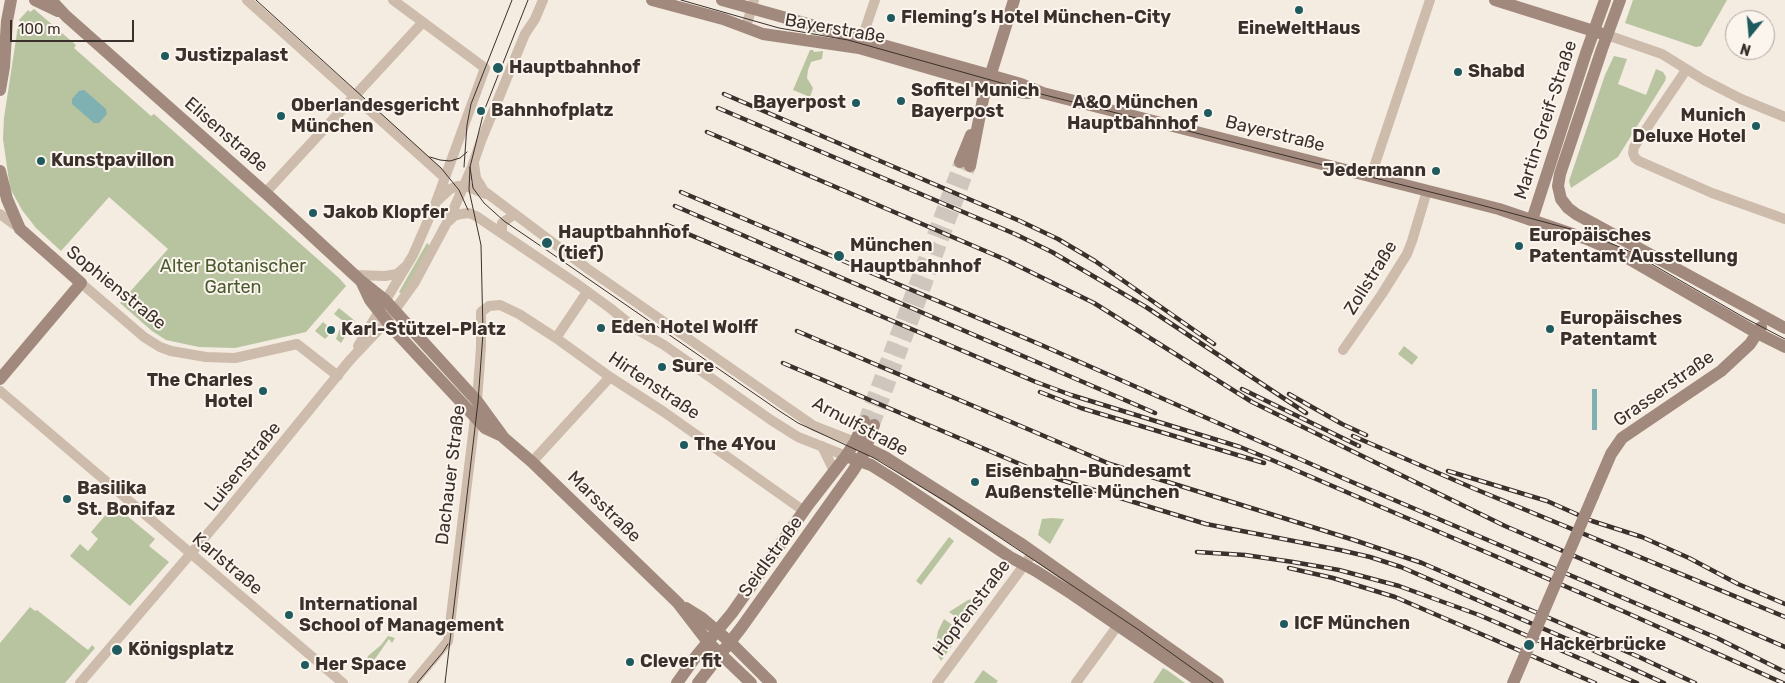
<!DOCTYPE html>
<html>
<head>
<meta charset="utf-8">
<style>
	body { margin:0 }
	#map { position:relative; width:1785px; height:683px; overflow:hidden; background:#f4ebe1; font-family:Rubik,sans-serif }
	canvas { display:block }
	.north { position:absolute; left:1725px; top:10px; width:50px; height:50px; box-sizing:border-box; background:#fbf5ee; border:1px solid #aea6a0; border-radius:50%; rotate:197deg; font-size:14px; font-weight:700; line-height:20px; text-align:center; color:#3b302b }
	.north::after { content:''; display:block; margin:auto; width:18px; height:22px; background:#1f5a5e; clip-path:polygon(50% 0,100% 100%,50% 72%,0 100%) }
	.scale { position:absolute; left:10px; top:20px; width:124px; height:22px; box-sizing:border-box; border:2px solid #3b302b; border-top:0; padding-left:6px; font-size:15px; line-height:18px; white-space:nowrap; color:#3b302b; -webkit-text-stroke:4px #fbf5ee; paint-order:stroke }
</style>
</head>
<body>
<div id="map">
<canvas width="1785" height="683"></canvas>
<div class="north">N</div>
<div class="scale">100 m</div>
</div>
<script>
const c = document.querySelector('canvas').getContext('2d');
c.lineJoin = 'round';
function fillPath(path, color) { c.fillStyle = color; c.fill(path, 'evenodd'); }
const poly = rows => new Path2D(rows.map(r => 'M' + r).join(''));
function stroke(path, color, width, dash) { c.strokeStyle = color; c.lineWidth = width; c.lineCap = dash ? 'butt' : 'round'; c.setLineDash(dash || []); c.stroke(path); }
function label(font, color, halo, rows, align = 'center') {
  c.font = font + ' Rubik,sans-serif'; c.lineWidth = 4; c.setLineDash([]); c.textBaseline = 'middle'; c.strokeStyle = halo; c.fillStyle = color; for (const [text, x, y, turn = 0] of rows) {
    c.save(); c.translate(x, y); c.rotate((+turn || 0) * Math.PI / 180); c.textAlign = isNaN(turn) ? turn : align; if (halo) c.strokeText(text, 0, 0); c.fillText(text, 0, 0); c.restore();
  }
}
const green = poly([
	[1633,0,1727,0,1701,46,1696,47,1625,23],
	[34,9,76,45,74,48,151,116,154,114,339,278,346,286,306,332,235,348,199,347,166,340,152,331,120,303,168,249,109,197,61,251,36,228,22,210,10,188,3,139,4,118,18,26,21,23,19,20,28,10,30,12],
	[810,50,813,50,814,52,823,51,822,59,811,62,808,70,807,78,813,88,810,97,793,90],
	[1614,56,1627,59,1618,84,1646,95,1656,69,1663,72,1666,77,1665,81,1618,157,1571,188,1569,181,1605,75],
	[427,243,431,247,402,294,399,292],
	[339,308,355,321,341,343,336,339,343,321,334,314],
	[323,322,333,331,325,339,315,331],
	[1404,346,1418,357,1412,365,1398,354],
	[114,505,155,539,149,546,169,562,130,606,70,556,80,544,88,551,98,539,91,532],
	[1052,518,1064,519,1050,544,1038,535,1042,519],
	[949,537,954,541,921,585,916,581],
	[978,597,987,598,967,625,949,612,968,600],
	[30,607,35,611,37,610,88,650,92,645,95,648,65,683,0,683,0,643],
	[944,619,962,632,941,661,936,652,936,642,938,631],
	[388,636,395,638,392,643,389,639,370,666,375,670,373,671,366,664,368,656,381,645],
	[1163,668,1167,670,1185,683,1153,683],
	[983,670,998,681,996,683,974,683]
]);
const water = poly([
	[84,90,106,109,107,114,99,123,94,123,72,104,72,99,79,91],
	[1592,389,1597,389,1597,430,1592,430]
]);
const secondaryTunnel = poly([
	[864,421,960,162],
	[874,425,970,166]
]);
const street = poly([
	[247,0,444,177],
	[746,27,754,0],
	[1607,35,1662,54,1704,80,1741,99,1785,117],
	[862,38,875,0],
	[1686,70,1634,147,1633,153,1635,158,1639,161,1712,193,1785,219],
	[474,164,476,178,484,191,588,269,814,426,855,442],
	[1371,176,1430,0],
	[265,193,423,22],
	[437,201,450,189,458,186,466,186,486,194],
	[0,214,19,228],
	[449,221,454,216,461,214,469,213,476,216,577,284,610,308,636,329,664,345,771,420,798,437,846,456],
	[502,233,502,223,515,214],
	[355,275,385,276,397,274,405,267],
	[81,283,144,337,160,347,171,351,206,357,235,358,297,344,338,376],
	[556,338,587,292],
	[358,346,413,255,436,202,485,68,393,0],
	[1343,350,1382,294,1407,254,1412,241,1427,191],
	[0,391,343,683],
	[822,446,834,471],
	[532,462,610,377],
	[80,683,222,517,350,360,387,321,415,282,451,215,472,167,481,141,525,34,535,19,543,0],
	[413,683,448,641,477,401,481,347,481,312,489,306,500,305,519,314,556,338,610,377,664,412,804,511],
	[937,683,1033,553],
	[1076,683,1121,621]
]);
const secondary = poly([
	[35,0,58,11],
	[51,0,66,16,270,197,361,281,385,300,477,401,504,438,532,462,678,603,708,642,751,683],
	[652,0,723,19,763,34,859,48,987,85,1019,92,1028,93],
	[722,0,979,72,1021,84,1043,93,1499,209,1587,239,1619,253,1757,333,1785,347],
	[1495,0,1600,33],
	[1620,0,1602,49,1560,174,1558,186,1561,199,1568,208,1576,214,1785,328],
	[0,90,4,67,7,21,11,0],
	[960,162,971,135],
	[970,166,983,99,1014,0],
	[0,171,7,199,20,229,81,283,0,379],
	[1532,220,1586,53,1605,0],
	[362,283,370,300,393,329,475,417,485,428,500,435],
	[855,442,885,457,1020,543,1218,683],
	[846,456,871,465,898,482,1010,557,1036,571,1072,594,1202,683],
	[1593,496,1611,454,1622,438,1721,371,1750,344,1761,327],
	[686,608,702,618,730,642,771,683],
	[677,683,697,655,732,613,808,505,846,456,855,442,864,421],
	[698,683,741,628,853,471,864,453,874,425]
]);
const tram = poly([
	[256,0,441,168,459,190,468,210],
	[681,0,779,28,848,40,1037,93,1466,201,1589,234,1631,252,1745,318,1785,339],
	[430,157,440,160,450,161,460,158,467,152],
	[464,167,467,125,471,104,512,0],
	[470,167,473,188,484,203,504,221,548,251,778,410,798,423,874,458,951,505,1139,630,1213,683],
	[417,683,443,652,448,644],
	[445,683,478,402,483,333,481,245,469,190,470,167,484,111,528,0]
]);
const rail = poly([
	[724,94,1020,221,1058,239,1095,261,1214,344],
	[718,108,1015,234,1052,252,1146,307,1306,413],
	[707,132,1004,259,1094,303,1252,402,1505,526,1785,647],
	[681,192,1039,344,1345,479,1717,638,1785,672],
	[675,206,1155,413],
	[667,225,1036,382,1071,395,1240,447,1272,460,1625,612,1783,683],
	[797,331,1110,464,1354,540,1422,563,1639,657,1695,683],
	[783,363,1034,470,1058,479,1206,524,1340,550,1370,557,1401,567,1588,648,1664,683],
	[1242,389,1359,446],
	[1040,392,1081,408,1264,463],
	[1289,394,1342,424,1366,435],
	[1353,436,1475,489,1785,617],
	[1448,471,1547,501,1592,521,1642,537,1689,558,1738,584,1785,604],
	[1197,552,1245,555,1293,562,1339,570,1399,586,1479,615,1637,683],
	[1289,568,1333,578,1395,597,1595,683]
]);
const secondaryBridge = poly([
	[1513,683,1593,496]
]);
const markers = [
	[1299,10,5,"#1f5a5e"],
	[891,18,5,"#1f5a5e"],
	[165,56,5,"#1f5a5e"],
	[498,68,6,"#1f5a5e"],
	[1458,72,5,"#1f5a5e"],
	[901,101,5,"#1f5a5e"],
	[856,103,5,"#1f5a5e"],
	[481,111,5,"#1f5a5e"],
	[1208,113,5,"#1f5a5e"],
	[281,116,5,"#1f5a5e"],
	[1756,126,5,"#1f5a5e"],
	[41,161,5,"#1f5a5e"],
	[1436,171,5,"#1f5a5e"],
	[313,213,5,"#1f5a5e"],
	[547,243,6,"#1f5a5e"],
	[1519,246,5,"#1f5a5e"],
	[839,256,6,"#1f5a5e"],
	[601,328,5,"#1f5a5e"],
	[1550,329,5,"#1f5a5e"],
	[331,330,5,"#1f5a5e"],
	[662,367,5,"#1f5a5e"],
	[263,391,5,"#1f5a5e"],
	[684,445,5,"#1f5a5e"],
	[975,482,5,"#1f5a5e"],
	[67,499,5,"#1f5a5e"],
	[289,615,5,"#1f5a5e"],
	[1284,624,5,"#1f5a5e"],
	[1529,645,6,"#1f5a5e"],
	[117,650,6,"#1f5a5e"],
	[630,662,5,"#1f5a5e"],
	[305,665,5,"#1f5a5e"]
];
const poiNames = [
	["Fleming’s Hotel München-City",901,18],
	["EineWeltHaus",1299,29,"center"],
	["Justizpalast",175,56],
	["Hauptbahnhof",509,68],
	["Shabd",1468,72],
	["Sofitel Munich",911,91],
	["Bayerpost",911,112],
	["Bayerpost",846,103,"right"],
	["A&O München",1198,103,"right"],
	["Hauptbahnhof",1198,124,"right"],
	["Oberlandesgericht",291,106],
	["München",291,127],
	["Bahnhofplatz",491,111],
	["Munich",1746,116,"right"],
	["Deluxe Hotel",1746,137,"right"],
	["Kunstpavillon",51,161],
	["Jedermann",1426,171,"right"],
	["Jakob Klopfer",323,213],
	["Hauptbahnhof",558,233],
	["(tief)",558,254],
	["Europäisches",1529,236],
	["Patentamt Ausstellung",1529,257],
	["München",850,246],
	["Hauptbahnhof",850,267],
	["Europäisches",1560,319],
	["Patentamt",1560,340],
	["Eden Hotel Wolff",611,328],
	["Karl-Stützel-Platz",341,330],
	["Sure",672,367],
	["The Charles",253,381,"right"],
	["Hotel",253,402,"right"],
	["The 4You",694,445],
	["Eisenbahn-Bundesamt",985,472],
	["Außenstelle München",985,493],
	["Basilika",77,489],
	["St. Bonifaz",77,510],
	["International",299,605],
	["School of Management",299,626],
	["ICF München",1294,624],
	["Hackerbrücke",1540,645],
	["Königsplatz",128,650],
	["Clever fit",640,662],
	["Her Space",315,665]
];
const streetNames = [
	["Bayerstraße",835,29,10],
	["Martin-Greif-Straße",1546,120,-72],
	["Bayerstraße",1275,134,14],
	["Elisenstraße",226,135,41],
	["Zollstraße",1371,278,-58],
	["Sophienstraße",116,288,39],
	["Hirtenstraße",654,386,34],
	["Grasserstraße",1664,389,-35],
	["Arnulfstraße",860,427,28],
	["Luisenstraße",243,467,-51],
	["Dachauer Straße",451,475,-83],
	["Marsstraße",604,507,44],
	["Seidlstraße",771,557,-54],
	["Karlstraße",227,564,40],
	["Hopfenstraße",972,608,-53]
];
const parkNames = [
	["Alter Botanischer",233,267],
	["Garten",233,288]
];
fillPath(green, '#b8c4a0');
fillPath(water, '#7fb0b2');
stroke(secondaryTunnel, '#cfc6bd', 12, [12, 6]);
stroke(street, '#cdbbac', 10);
stroke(secondary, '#a18a7d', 12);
stroke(tram, '#3b302b', 1);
stroke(rail, '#3b302b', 4.5);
stroke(rail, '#fbf5ee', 2.5, [8]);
stroke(secondaryBridge, '#a18a7d', 12);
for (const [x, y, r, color] of markers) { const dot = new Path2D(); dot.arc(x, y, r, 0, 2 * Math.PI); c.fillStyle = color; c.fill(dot); stroke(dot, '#fbf5ee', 2); }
label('bold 18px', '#3b302b', '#fbf5ee', poiNames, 'left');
label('18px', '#3b302b', '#fbf5ee', streetNames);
label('18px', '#4a5a2e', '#fbf5ee', parkNames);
</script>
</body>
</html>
